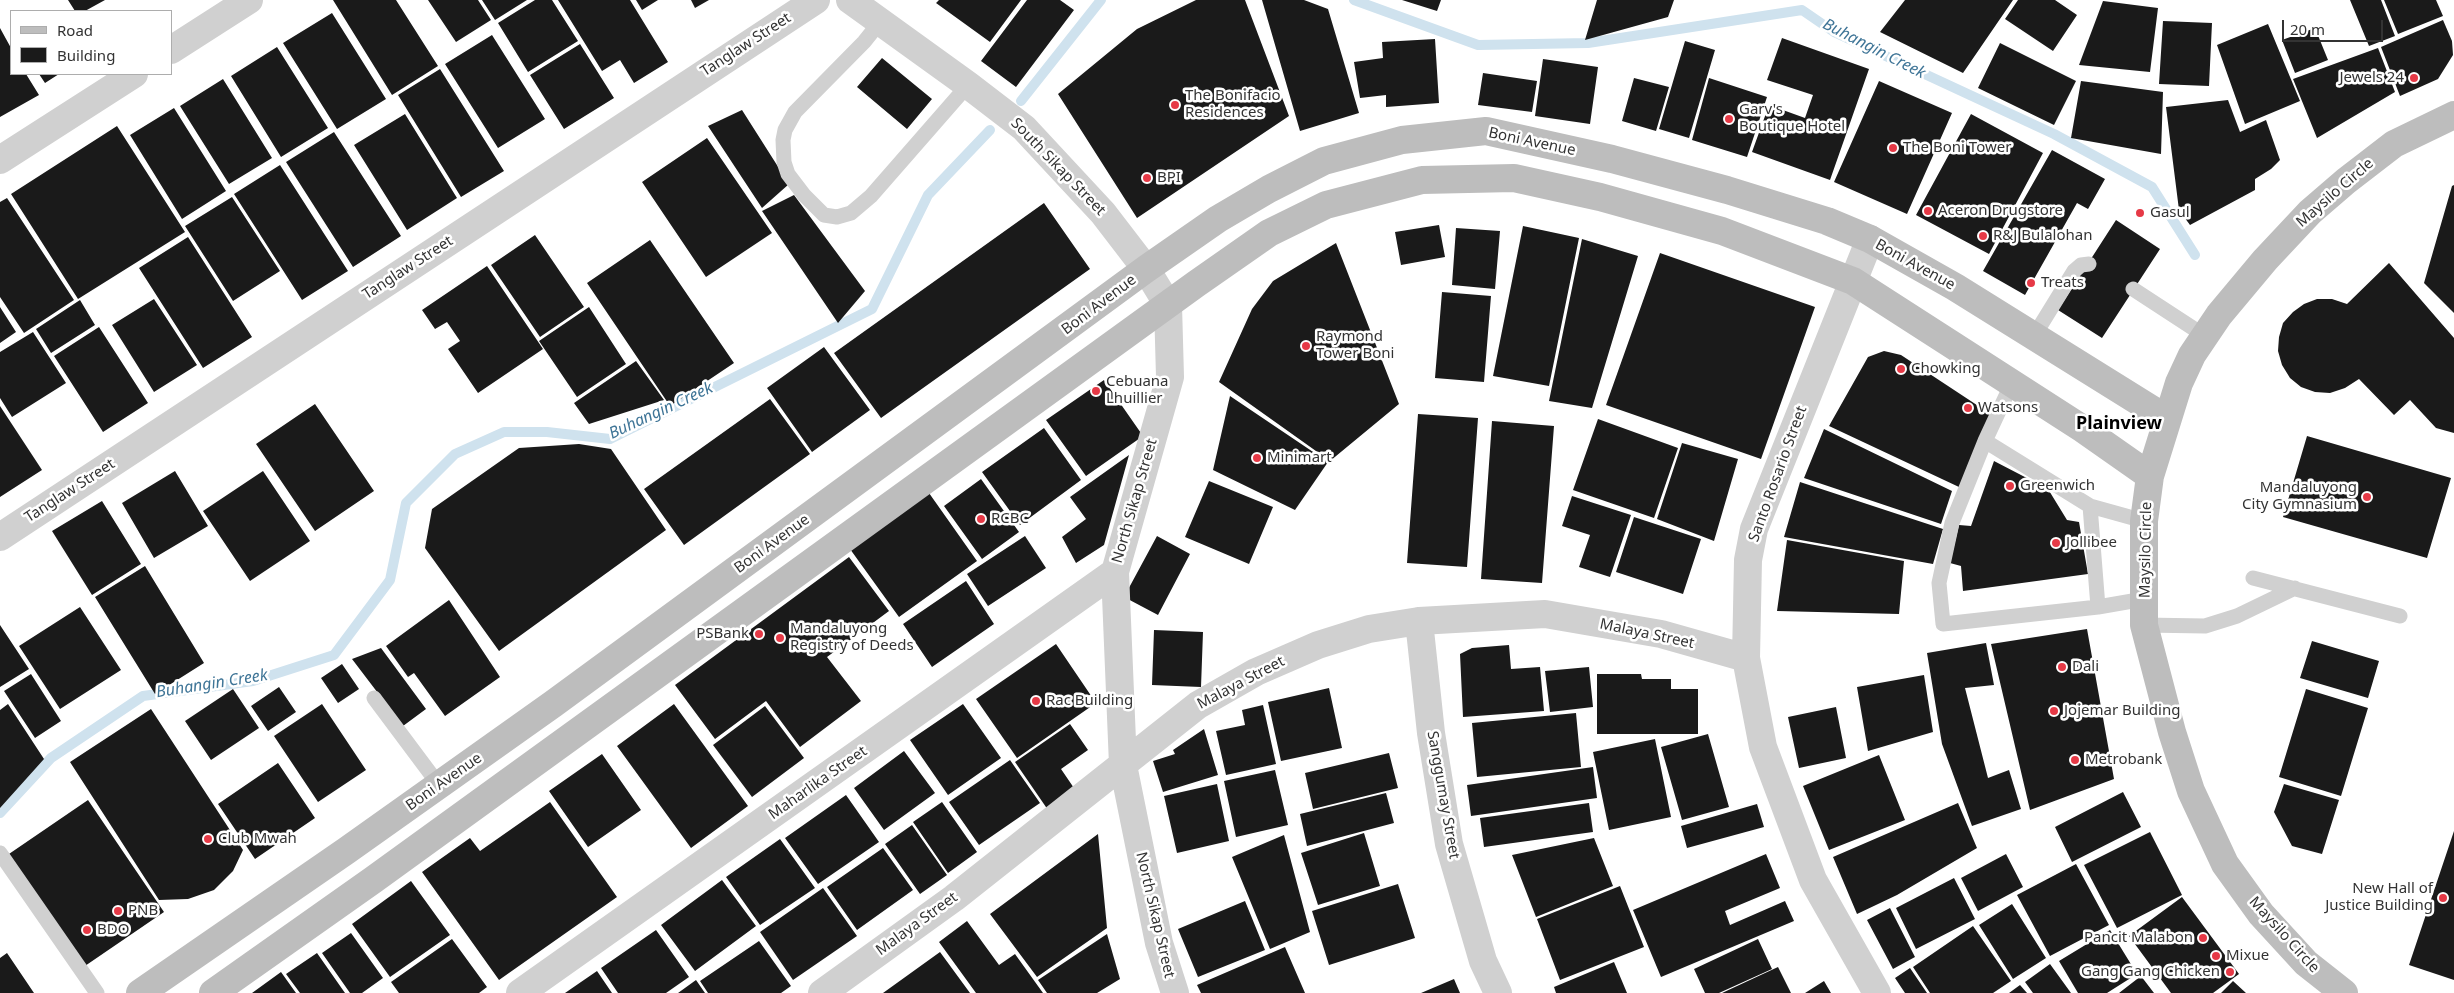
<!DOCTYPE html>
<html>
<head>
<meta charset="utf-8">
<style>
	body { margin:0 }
	#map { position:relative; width:2454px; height:993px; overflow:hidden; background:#fff; font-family:"Noto Sans",sans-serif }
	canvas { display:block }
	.legend { position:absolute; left:10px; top:10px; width:162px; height:65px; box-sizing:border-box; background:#fff; border:1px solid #adadad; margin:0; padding:6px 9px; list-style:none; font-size:15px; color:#333 }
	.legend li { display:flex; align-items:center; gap:10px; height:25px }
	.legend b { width:25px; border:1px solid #adadad }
	.scale { position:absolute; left:2282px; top:20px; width:101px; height:22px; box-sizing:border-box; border:2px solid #333; border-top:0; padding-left:6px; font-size:15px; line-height:18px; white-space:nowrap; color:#333; -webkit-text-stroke:4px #fff; paint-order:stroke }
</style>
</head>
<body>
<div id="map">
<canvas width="2454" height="993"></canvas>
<ul class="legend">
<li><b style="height:6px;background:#bdbdbd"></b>Road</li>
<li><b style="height:14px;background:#1a1a1a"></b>Building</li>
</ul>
<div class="scale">20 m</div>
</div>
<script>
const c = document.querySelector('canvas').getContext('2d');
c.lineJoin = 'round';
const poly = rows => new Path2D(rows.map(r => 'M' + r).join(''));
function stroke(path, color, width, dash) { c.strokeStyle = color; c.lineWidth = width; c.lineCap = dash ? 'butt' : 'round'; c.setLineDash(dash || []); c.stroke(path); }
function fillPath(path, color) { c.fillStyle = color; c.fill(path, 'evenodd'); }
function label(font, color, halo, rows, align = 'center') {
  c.font = font + ' "Noto Sans",sans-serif'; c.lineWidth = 5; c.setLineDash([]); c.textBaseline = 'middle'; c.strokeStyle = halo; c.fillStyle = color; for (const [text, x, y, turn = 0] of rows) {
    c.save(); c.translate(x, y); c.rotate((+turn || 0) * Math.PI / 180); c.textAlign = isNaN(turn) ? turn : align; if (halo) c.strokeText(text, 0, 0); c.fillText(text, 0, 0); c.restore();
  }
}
const stream = poly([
	[1354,0,1478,45,1588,43,1802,10,1834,32,2054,134,2152,187,2195,255],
	[1021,101,1101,0],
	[0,813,51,758,143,696,253,681,334,655,390,580,406,503,455,454,504,432,547,432,610,439,872,309,928,195,990,130]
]);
const building = poly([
	[68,0,105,0,85,11,75,11],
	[333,0,396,0,438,66,392,95],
	[428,0,478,0,491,20,456,42],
	[482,0,527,0,495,20],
	[535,0,552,0,578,41,528,72,498,23],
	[558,0,630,0,668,62,634,83,620,60,602,71],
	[636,0,658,0,642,10],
	[691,0,709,0,695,8],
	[939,0,1021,0,990,42,936,3],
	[1027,0,1060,0,1074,10,1016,87,981,61],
	[1196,0,1245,0,1289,116,1137,218,1058,94,1137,29],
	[1262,0,1304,0,1328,9,1359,113,1300,131],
	[1402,0,1441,0,1437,11],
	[1597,0,1674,0,1668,17,1585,40],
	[1905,0,2013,0,1963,73,1880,32],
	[2018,0,2055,0,2077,15,2053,51,2005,19],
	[2350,0,2381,0,2395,36,2369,46],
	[2384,0,2436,0,2443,16,2398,34],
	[2103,1,2158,8,2150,72,2079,65],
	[332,13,386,99,337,129,283,43],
	[2443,20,2452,41,2453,55,2438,79,2400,96,2381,47],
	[2163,21,2212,23,2209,86,2159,84],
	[2268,24,2300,101,2245,124,2217,45],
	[0,28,11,48,11,74,26,74,39,95,0,117],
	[2315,28,2328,60,2295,73,2282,40],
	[492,35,545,119,498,148,445,64],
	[1782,38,1869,69,1830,180,1752,152,1769,105,1805,118,1813,95,1767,80],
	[1435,39,1439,103,1386,107,1386,95,1360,98,1354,62,1383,58,1382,42],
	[1685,41,1715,50,1689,138,1659,129],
	[2000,43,2076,81,2054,125,1978,88],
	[580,44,614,98,564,129,530,75],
	[277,47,328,128,281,157,231,76],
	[2378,48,2395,92,2317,138,2293,79],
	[882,58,932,99,907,129,857,87],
	[1543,59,1598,67,1590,124,1535,116],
	[440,69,504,171,461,197,398,95],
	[1483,73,1537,81,1532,112,1478,105],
	[39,74,59,74,45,83],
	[1634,78,1669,87,1656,131,1622,121],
	[1709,78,1767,97,1747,157,1692,140],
	[223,79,272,158,229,184,180,106],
	[1879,81,1952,113,1907,214,1834,182],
	[2081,81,2163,92,2161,154,2071,138],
	[2228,100,2240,132,2266,120,2280,160,2271,169,2255,179,2255,190,2190,225,2179,210,2166,107],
	[174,108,226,191,182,219,130,135],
	[742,110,789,184,762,208,708,126],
	[405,114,457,198,407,230,354,145],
	[1971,114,2043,153,1989,254,1916,215],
	[117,126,185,232,78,299,11,194],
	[334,132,401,236,353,267,286,162],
	[707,138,772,233,706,277,642,182],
	[2052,150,2105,179,2088,209,2077,203,2025,295,1983,271],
	[280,165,348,271,302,300,234,194],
	[2454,185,2454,313,2424,283,2452,186],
	[794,195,865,291,838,323,762,211],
	[232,197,280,271,233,301,185,226],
	[7,198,74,300,24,333,0,297,0,202],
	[1044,203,1090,269,881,418,834,353],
	[2116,220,2160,249,2102,338,2058,310],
	[1439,225,1445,257,1401,265,1395,232],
	[1523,226,1579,238,1549,386,1493,376],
	[1456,228,1500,231,1495,289,1452,285],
	[535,235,584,307,540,337,491,265],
	[188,237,252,337,203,368,139,268],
	[1582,239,1638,256,1592,408,1549,401],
	[650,240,734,363,670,406,587,283],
	[1336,243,1399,404,1330,461,1219,382,1252,309,1273,281],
	[1660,253,1815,307,1761,459,1606,405],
	[2389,263,2454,338,2454,433,2436,428,2410,400,2394,415,2359,379,2345,388,2330,393,2315,392,2301,387,2290,378,2282,365,2278,351,2279,337,2283,323,2293,312,2304,304,2317,299,2332,299,2347,304],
	[487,266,543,349,478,393,448,349,460,341,447,322,435,329,422,310],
	[1442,292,1491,296,1484,382,1435,378],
	[154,299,197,365,154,392,112,325],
	[80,300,95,325,51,353,36,329],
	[0,307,16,332,0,343],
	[589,307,626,364,577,397,539,341],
	[99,327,148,403,103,432,54,356],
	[33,332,66,383,12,417,0,398,0,352],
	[824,347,870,410,812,452,767,388],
	[1884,351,1901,355,1992,415,1959,487,1829,426,1868,357],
	[636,361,664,400,589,424,574,403],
	[1104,380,1143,436,1086,476,1046,420],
	[1230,396,1328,462,1295,510,1213,470],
	[770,399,810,454,684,545,644,489],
	[315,404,374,491,315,531,256,444],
	[0,406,42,470,0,497],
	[1418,414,1478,418,1467,567,1407,563],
	[1598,419,1678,448,1654,518,1573,490],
	[1492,421,1554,426,1542,583,1481,579],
	[1044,428,1081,480,1020,525,982,472],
	[1824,429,1952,491,1941,524,1804,478],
	[2307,436,2451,478,2427,558,2283,517],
	[1682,443,1738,459,1714,541,1657,519],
	[579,444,611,449,666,530,499,651,425,548,432,509,519,448],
	[1129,455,1104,545,1076,563,1062,537,1086,519,1070,497],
	[1994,461,2048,489,2067,520,2079,522,2088,574,1963,591,1961,566,1950,563,1959,525,1971,526],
	[175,471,208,526,154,558,122,503],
	[263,471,310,541,250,581,203,511],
	[981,479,1019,532,982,559,944,506],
	[1209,481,1273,507,1249,564,1185,537],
	[1800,482,1943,529,1933,564,1784,537],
	[929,493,977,561,899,617,850,549],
	[1572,496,1631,515,1610,577,1579,567,1590,535,1562,526],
	[102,501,141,564,92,595,52,531],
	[1634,517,1701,539,1683,594,1616,572],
	[1025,536,1046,568,988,606,967,574],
	[1157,536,1190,554,1158,615,1124,597],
	[1787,540,1904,561,1899,614,1777,611],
	[849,557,889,611,827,657,861,701,800,747,766,701,715,739,675,685],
	[145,566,204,663,155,694,95,597],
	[966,581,994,624,932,667,903,624],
	[449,600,500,677,445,716,414,673,408,677,386,646],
	[80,607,121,670,60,709,19,646],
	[0,625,29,669,0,687],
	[2087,629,2114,779,2030,810,1991,644],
	[1154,630,1203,632,1201,687,1152,685],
	[2312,641,2379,661,2368,698,2300,678],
	[1986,643,1994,685,1965,688,1988,778,2009,770,2021,809,1972,826,1942,744,1927,653],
	[1056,644,1096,703,1017,758,976,699],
	[1509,645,1511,669,1540,667,1544,711,1463,717,1460,654,1472,648],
	[381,648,426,709,403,726,352,659],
	[342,664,359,689,338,703,321,678],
	[1589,667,1593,707,1550,712,1545,671],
	[31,674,61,721,35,738,4,691],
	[1597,674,1641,674,1642,679,1671,679,1671,689,1698,689,1698,734,1597,734],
	[1924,675,1933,732,1868,751,1857,687],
	[279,687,296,712,268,731,251,706],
	[1329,688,1342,748,1281,761,1268,702],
	[233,689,259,728,211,760,185,721],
	[2306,689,2368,708,2341,796,2279,777],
	[8,704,44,759,0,808,0,710],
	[322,704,366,770,318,802,274,736],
	[674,704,748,806,691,848,617,746],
	[963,704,1001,758,948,795,910,740],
	[1263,705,1276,764,1226,775,1216,731,1245,725,1242,710],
	[765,706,804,758,752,797,713,745],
	[1836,707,1846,758,1799,768,1788,717],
	[151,709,243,850,233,871,214,890,188,899,159,900,70,762],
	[1576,713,1581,767,1477,777,1472,723],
	[1070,724,1088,750,1061,769,1076,791,1048,810,1015,762],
	[1204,729,1218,775,1163,792,1153,761,1175,754,1173,750],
	[1708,734,1729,807,1682,820,1661,747],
	[1655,739,1671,817,1609,830,1593,752],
	[904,751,935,793,884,830,854,788],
	[1389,753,1398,788,1313,809,1305,773],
	[602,754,641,810,588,847,549,791],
	[1879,755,1905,820,1829,850,1803,786],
	[1010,760,1040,803,979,845,949,802],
	[278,763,315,818,255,859,218,804],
	[1593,767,1597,798,1471,816,1467,785],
	[1275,770,1288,825,1236,837,1224,781],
	[1217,784,1229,841,1177,853,1164,796],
	[2284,784,2339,800,2322,854,2292,846,2274,812],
	[2123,792,2141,827,2072,862,2055,827],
	[1386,793,1394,823,1307,846,1300,814],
	[846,795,879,842,818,884,785,838],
	[88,800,164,912,82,968,6,856],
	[550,802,617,897,499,980,422,872,470,838,480,851],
	[942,802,977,852,948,873,913,822],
	[1589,803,1593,832,1484,847,1480,818],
	[1958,803,1977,848,1897,895,1857,914,1833,857],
	[1757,804,1764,827,1687,848,1681,826],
	[912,825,947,875,920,894,885,844],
	[2454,831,2454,980,2409,965],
	[2150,832,2182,895,2117,928,2084,865],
	[1364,833,1380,886,1318,905,1301,853],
	[1098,834,1107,928,1037,977,990,914],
	[1284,835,1310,932,1270,949,1232,857],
	[1594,838,1613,886,1536,917,1512,855],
	[780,839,815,888,760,925,726,877],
	[883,848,913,890,857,930,827,887],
	[1766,854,1780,888,1725,911,1730,925,1785,901,1794,921,1661,977,1633,910],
	[2006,854,2023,887,1978,911,1961,878],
	[2076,864,2109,925,2050,956,2017,895],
	[1954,878,1975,919,1916,949,1896,908],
	[722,880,756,926,695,971,661,925],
	[411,881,450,935,390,977,352,924],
	[1398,884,1415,938,1329,965,1312,911],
	[1620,886,1644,947,1560,980,1537,919],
	[823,888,857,936,793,980,760,932],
	[2182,897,2239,974,2213,993,2171,993,2129,936],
	[1245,901,1265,950,1198,977,1178,929],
	[2012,904,2046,958,2013,979,1979,925],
	[1890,908,1915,957,1893,969,1867,920],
	[967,921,999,965,1015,954,1043,993,976,993,939,942],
	[1973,926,2011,981,1993,993,1930,993,1913,967],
	[656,930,689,977,666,993,618,993,601,968],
	[2110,930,2137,974,2107,993,2078,993,2059,961],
	[351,933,383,978,362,993,350,993,322,953],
	[1107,934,1120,979,1097,993,1047,993,1038,980],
	[452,939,487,987,479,993,399,993,391,982],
	[1758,939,1772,969,1719,993,1705,993,1694,969],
	[759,941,791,986,781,993,708,993,700,981],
	[1285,947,1305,993,1201,993,1197,985],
	[940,952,970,993,883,993],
	[7,953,34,993,0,993,0,958],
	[317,953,345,993,300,993,286,974],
	[1614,962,1627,993,1556,993,1554,987],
	[2050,964,2071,993,2033,993,2025,982],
	[1778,967,1791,993,1722,993],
	[1910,968,1927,993,1905,993,1895,978],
	[597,971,612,993,565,993],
	[281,972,296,993,252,993],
	[2141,976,2154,993,2119,993],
	[1454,979,1460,993,1421,993],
	[696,980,705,993,678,993],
	[1824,981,1831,993,1805,993],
	[2233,981,2246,993,2221,993],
	[2020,985,2027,993,2009,993]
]);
const service = poly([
	[880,22,864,42,795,112,785,130,783,140,784,162,788,174,804,195,824,215,837,217,851,213,871,196,968,85],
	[2133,289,2205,336],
	[2034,336,2074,271,2081,265,2089,264],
	[2012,383,1985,441,1952,523,1939,583,1943,624,2098,607,2144,599],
	[1985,441,2090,506,2144,521],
	[2090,506,2098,607],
	[2253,578,2400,616],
	[2144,625,2205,626,2237,616,2295,588],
	[374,698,439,785],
	[0,853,97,993]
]);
const minor = poly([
	[850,0,968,85,1024,128,1103,213,1146,269,1168,305,1170,377,1115,572,1123,765,1159,943,1175,993],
	[171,50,249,0],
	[0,160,134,74],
	[1870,239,1754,529,1748,560,1746,658,1763,747,1813,880,1877,993],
	[0,537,816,0],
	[1419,621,1431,733,1449,844,1483,961,1498,993],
	[520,993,1115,572],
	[822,993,954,898,1198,705,1256,672,1318,645,1369,629,1419,621,1545,614,1661,634,1746,658]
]);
const secondary = poly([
	[140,993,346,851,553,704,1146,269,1218,219,1269,189,1324,161,1402,140,1486,131,1612,159,1727,190,1827,221,1870,239,1955,287,2167,419],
	[213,993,373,880,1196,284,1269,233,1326,205,1422,180,1514,178,1600,197,1722,231,1853,281,2083,429,2150,476],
	[2344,993,2306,963,2261,914,2225,864,2191,791,2172,732,2144,625,2144,521,2150,476,2179,383,2192,355,2219,315,2265,260,2310,212,2346,181,2394,144,2454,115]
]);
const markers = [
	[2414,78,5,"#e63946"],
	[1175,105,5,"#e63946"],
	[1729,119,5,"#e63946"],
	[1893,148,5,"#e63946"],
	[1147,178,5,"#e63946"],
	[1928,211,5,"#e63946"],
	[2140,213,5,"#e63946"],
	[1983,236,5,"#e63946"],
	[2031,283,5,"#e63946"],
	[1306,346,5,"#e63946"],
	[1901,369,5,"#e63946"],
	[1096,391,5,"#e63946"],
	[1968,408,5,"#e63946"],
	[1257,458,5,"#e63946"],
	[2010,486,5,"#e63946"],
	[2367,497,5,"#e63946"],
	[981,519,5,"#e63946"],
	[2056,543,5,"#e63946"],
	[759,634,5,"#e63946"],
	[780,638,5,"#e63946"],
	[2062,667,5,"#e63946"],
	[1036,701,5,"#e63946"],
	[2054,711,5,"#e63946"],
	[2075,760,5,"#e63946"],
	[208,839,5,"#e63946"],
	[2443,898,5,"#e63946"],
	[118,911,5,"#e63946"],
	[87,930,5,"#e63946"],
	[2203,938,5,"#e63946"],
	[2216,956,5,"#e63946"],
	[2230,972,5,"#e63946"]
];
const streetNames = [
	["Tanglaw Street",746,45,-33],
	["Boni Avenue",1532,142,12],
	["South Sikap Street",1058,167,46],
	["Maysilo Circle",2335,193,-41],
	["Boni Avenue",1915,265,29],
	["Tanglaw Street",408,268,-33],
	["Boni Avenue",1099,305,-37],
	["Santo Rosario Street",1778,474,-70],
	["Tanglaw Street",70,491,-33],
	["North Sikap Street",1135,501,-74],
	["Boni Avenue",772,544,-36],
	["Maysilo Circle",2146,550,-89],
	["Malaya Street",1647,634,12],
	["Malaya Street",1241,683,-28],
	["Boni Avenue",444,782,-35],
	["Maharlika Street",818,783,-35],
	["Sanggumay Street",1443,795,80],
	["North Sikap Street",1155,915,77],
	["Malaya Street",917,924,-36],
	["Maysilo Circle",2284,935,48]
];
const poiNames = [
	["Jewels 24",2404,78,"right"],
	["The Bonifacio",1185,96],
	["Residences",1185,113],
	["Garv's",1739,110],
	["Boutique Hotel",1739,127],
	["The Boni Tower",1903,148],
	["BPI",1157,178],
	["Aceron Drugstore",1938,211],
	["Gasul",2150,213],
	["R&J Bulalohan",1993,236],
	["Treats",2041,283],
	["Raymond",1316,337],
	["Tower Boni",1316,354],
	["Chowking",1911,369],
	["Cebuana",1106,382],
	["Lhuillier",1106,399],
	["Watsons",1978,408],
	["Minimart",1267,458],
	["Greenwich",2020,486],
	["Mandaluyong",2357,488,"right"],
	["City Gymnasium",2357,505,"right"],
	["RCBC",991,519],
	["Jollibee",2066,543],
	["Mandaluyong",790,629],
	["Registry of Deeds",790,646],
	["PSBank",749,634,"right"],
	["Dali",2072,667],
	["Rac Building",1046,701],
	["Jojemar Building",2064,711],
	["Metrobank",2085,760],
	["Club Mwah",218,839],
	["New Hall of",2433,889,"right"],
	["Justice Building",2433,906,"right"],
	["PNB",128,911],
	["BDO",97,930],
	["Pancit Malabon",2193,938,"right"],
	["Mixue",2226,956],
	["Gang Gang Chicken",2220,972,"right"]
];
const waterNames = [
	["Buhangin Creek",1874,49,27],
	["Buhangin Creek",661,411,-25],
	["Buhangin Creek",212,684,-9]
];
const quarterNames = [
	["Plainview",2119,424]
];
stroke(stream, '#cfe2ee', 10);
fillPath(building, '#1a1a1a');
stroke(service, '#d0d0d0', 15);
stroke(minor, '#d0d0d0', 28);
stroke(secondary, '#bdbdbd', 28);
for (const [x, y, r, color] of markers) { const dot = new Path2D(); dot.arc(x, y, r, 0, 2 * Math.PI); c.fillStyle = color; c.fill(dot); stroke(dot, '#fff', 2); }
label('15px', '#333', '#fff', streetNames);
label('15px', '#333', '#fff', poiNames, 'left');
label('italic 16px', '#3f7597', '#fff', waterNames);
label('bold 18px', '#000', '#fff', quarterNames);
</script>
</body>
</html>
